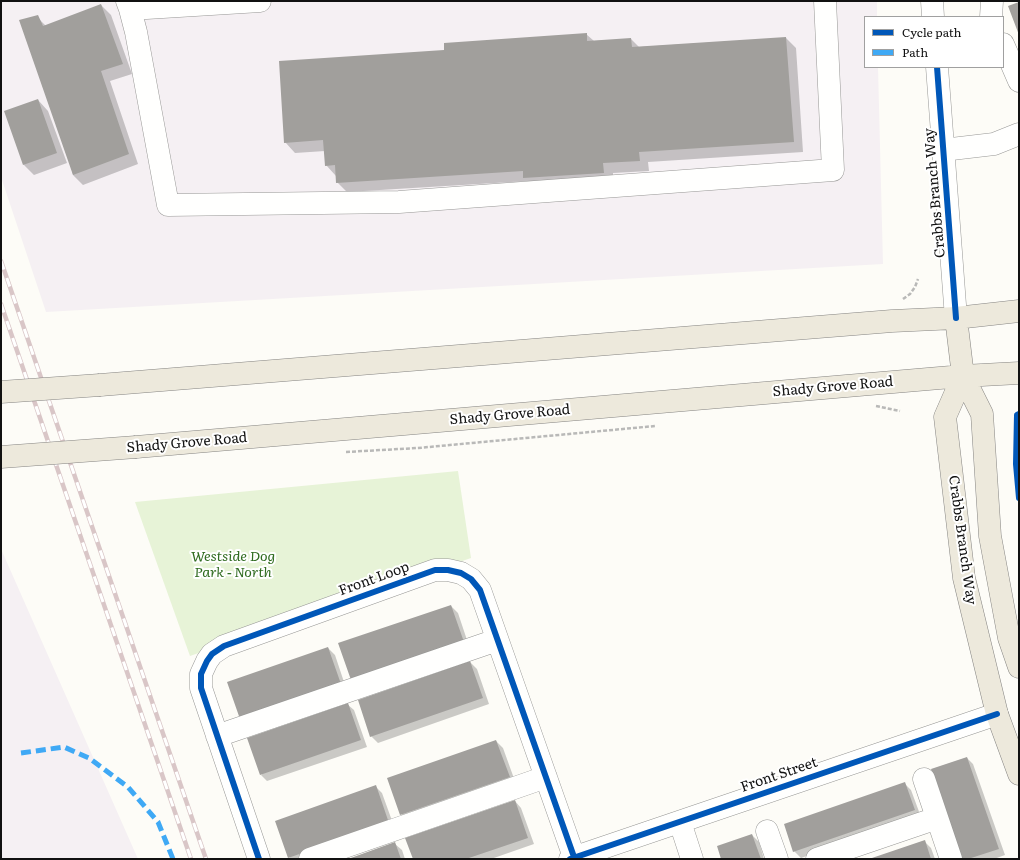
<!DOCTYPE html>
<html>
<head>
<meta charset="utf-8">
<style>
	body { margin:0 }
	#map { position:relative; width:1020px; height:860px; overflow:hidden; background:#fdfcf7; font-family:Literata,serif }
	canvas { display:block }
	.frame { position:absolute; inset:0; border:2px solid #111; pointer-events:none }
	.legend { position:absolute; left:864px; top:16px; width:140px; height:52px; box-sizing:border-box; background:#fff; border:1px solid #a0a0a0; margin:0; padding:5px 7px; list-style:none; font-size:12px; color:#111 }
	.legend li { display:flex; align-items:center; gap:8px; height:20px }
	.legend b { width:20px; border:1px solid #a0a0a0 }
</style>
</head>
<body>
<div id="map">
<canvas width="1020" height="860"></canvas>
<div class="frame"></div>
<ul class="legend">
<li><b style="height:5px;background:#0057b8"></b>Cycle path</li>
<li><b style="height:5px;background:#3fa9f5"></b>Path</li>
</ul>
</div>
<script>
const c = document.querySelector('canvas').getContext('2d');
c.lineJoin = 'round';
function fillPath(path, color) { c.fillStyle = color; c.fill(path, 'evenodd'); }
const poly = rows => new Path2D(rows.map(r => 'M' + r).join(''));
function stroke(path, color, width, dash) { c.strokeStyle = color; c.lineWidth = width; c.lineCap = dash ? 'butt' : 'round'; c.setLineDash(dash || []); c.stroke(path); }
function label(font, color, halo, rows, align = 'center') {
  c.font = font + ' Literata,serif'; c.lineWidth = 4; c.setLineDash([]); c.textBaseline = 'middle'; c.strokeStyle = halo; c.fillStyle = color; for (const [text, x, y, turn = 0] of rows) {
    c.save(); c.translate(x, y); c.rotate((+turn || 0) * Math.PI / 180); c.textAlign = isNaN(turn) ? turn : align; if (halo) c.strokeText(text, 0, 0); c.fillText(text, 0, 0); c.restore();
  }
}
const industrial = poly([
	[1,1,877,1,877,17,865,17,865,67,878,67,883,264,46,312,1,177],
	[1,549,138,859,1,859]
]);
const green = poly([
	[458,471,471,558,190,656,135,502]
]);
const shadow = poly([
	[101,5,111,15,132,74,110,81,138,164,83,185,73,175,37,17,46,26],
	[586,34,594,41,631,39,639,47,786,38,796,48,803,152,648,162,649,171,613,173,613,183,534,188,528,181,347,192,337,182,336,176,326,165,325,151,295,153,285,142,446,51],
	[38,100,48,111,67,163,34,175,24,165],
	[451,606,458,613,470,649,359,687],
	[328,648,335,655,347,691,241,718],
	[470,662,477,669,489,704,378,743,371,736],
	[347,704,354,710,367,747,267,781,261,775],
	[496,741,503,748,516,784,408,821,401,815],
	[967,758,973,764,1005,855,994,859,963,859],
	[905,784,911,790,921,817,801,858,794,851],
	[376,787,382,793,395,829,310,859,291,859,289,857],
	[515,801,521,808,534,844,491,859,414,859],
	[752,835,759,842,764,859,722,859],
	[924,841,931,848,935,859,871,859],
	[395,844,402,850,405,859,350,859]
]);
const building = poly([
	[1019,2,1019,35,1008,6],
	[101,4,123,64,101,71,129,154,73,175,19,20,38,15,43,26],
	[587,33,587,41,631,38,632,47,786,37,794,142,639,152,640,161,603,163,604,173,523,178,523,171,336,183,335,165,325,166,323,140,284,143,279,61,444,50,444,43],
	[38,99,57,153,23,165,4,111],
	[451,605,464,642,351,680,338,643],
	[328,647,341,684,240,719,227,682],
	[470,661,483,698,370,737,358,700],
	[348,703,361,740,260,775,247,738],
	[496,740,510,777,400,815,387,778],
	[967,757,999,849,968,859,962,859,931,769],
	[905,782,915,810,793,852,784,824],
	[376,785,389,823,288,858,275,821],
	[515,800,528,838,466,859,413,859,405,838],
	[752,834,761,859,721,859,717,846],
	[925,840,931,859,869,859],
	[395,842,401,859,348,859]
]);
const path = poly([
	[903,299,910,294,915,287,918,279],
	[876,406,900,411],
	[346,452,418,448,655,426]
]);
const minor = poly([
	[127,1,130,9,136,32,168,205,399,202,833,170,825,1],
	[932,1,933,17],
	[130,9,260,1],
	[991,17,992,1],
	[1003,44,1019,81],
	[937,67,956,318],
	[943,150,994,144,1019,134],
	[217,736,497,640],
	[924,779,951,859],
	[680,822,692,859],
	[767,831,777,859],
	[259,859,201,688,201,674,207,661,212,654,224,646,435,570,448,570,461,573,471,579,480,590,574,857],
	[310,859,546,777],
	[570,859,997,714],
	[817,859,937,818]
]);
const major = poly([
	[956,318,963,376,982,414,990,536,1009,638,1019,667],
	[963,376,945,417,964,578,997,714,1019,774],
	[100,385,892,321,956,318,1019,311],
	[136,447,963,376,1019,373]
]);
const rail = poly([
	[1,261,206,859],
	[1,304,191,859]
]);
const majorBridge = poly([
	[1,392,100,385],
	[1,457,136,447]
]);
const quiet = poly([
	[21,753,64,747,89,758,128,787,158,822,173,859]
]);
const cycleway = poly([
	[937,67,956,318],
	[1019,414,1017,415,1016,464,1019,498],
	[259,859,201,688,201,674,207,661,212,654,224,646,435,570,448,570,461,573,471,579,480,590,574,857],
	[570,859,997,714]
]);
const streetNames = [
	["Crabbs Branch Way",935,193,-95],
	["Shady Grove Road",833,387,-5],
	["Shady Grove Road",510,415,-5],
	["Shady Grove Road",187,443,-5],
	["Crabbs Branch Way",962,540,82],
	["Front Loop",374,579,-20],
	["Front Street",779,775,-19]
];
const parkNames = [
	["Westside Dog",233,557],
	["Park - North",233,573]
];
fillPath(industrial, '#f5f0f3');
fillPath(green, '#e7f3d7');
fillPath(shadow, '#0003');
fillPath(building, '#a19f9c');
stroke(minor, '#979795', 23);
stroke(major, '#858482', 23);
stroke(path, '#b9b9b8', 2.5, [4, 2]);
stroke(minor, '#fffffe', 22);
stroke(major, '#ede9dc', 22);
stroke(rail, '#d9c6c7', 4.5);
stroke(rail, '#fff', 3, [9]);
stroke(majorBridge, '#858482', 23, []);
stroke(majorBridge, '#ede9dc', 22);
stroke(quiet, '#3fa9f5', 5, [10, 5]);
stroke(cycleway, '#0057b8', 6);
label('14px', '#111', '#fff', streetNames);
label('italic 14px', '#2f6b1f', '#fff', parkNames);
</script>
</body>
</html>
